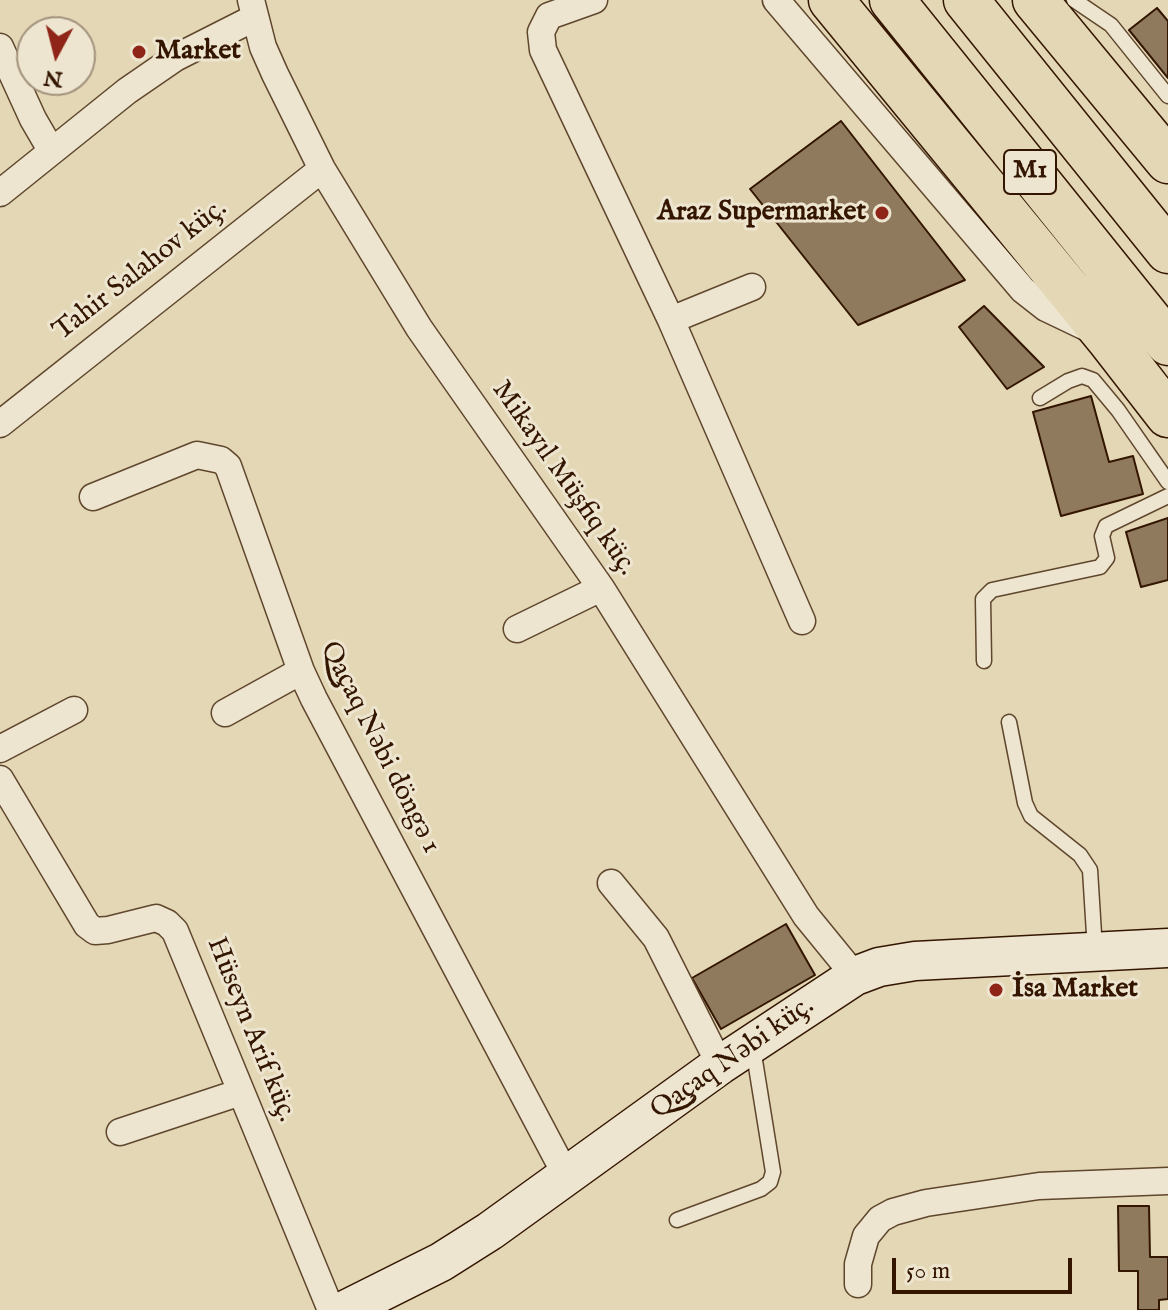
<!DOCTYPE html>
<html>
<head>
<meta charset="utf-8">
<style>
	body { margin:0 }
	#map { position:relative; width:1168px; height:1310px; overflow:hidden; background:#e3d7b5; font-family:"IM FELL English",serif }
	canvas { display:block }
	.north { position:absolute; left:16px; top:16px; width:80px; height:80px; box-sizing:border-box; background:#ede5cf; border:2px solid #a3927c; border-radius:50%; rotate:187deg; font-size:22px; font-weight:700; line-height:32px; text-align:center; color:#331500 }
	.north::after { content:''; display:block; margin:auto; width:28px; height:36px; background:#8f2418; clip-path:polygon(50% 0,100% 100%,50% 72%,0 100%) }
	.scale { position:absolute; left:892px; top:1258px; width:180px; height:36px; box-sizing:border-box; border:4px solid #331500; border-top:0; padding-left:10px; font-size:24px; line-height:28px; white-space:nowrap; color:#331500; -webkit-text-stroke:6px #ede5cf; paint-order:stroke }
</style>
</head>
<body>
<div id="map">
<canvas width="1168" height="1310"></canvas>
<div class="north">N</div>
<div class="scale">50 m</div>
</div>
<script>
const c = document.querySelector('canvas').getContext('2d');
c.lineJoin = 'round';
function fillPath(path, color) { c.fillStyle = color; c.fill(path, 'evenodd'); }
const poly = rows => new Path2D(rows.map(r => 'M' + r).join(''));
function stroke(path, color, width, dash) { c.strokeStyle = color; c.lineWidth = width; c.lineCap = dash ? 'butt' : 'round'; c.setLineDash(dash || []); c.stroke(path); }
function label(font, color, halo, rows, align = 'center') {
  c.font = font + ' "IM FELL English",serif'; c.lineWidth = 6; c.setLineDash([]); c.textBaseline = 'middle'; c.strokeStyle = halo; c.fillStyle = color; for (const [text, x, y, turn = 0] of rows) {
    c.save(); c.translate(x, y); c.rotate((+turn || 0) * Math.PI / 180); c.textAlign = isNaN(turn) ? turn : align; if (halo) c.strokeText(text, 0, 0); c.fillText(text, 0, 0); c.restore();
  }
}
const building = poly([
	[1157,8,1168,21,1168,78,1129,30,1157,8],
	[841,121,965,280,858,325,750,189,841,121],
	[984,306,1044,367,1007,389,959,327,984,306],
	[1091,396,1109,462,1133,456,1143,494,1061,516,1033,412,1091,396],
	[1168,518,1168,580,1141,587,1126,532,1168,518],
	[786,924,815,975,721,1029,692,978,786,924],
	[1118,1206,1149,1206,1150,1257,1168,1257,1168,1299,1159,1300,1159,1310,1138,1310,1138,1271,1119,1271,1118,1206]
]);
const lane = poly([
	[1074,0,1111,25,1168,96],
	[1040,398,1068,381,1082,376,1093,380,1118,410,1168,482],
	[984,661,983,599,992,590,1100,567,1107,558,1102,536,1106,526,1168,496],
	[1009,722,1025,803,1031,816,1080,855,1090,870,1095,950],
	[677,1220,761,1189,770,1182,773,1172,753,1048]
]);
const street = poly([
	[251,0,263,47,275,74,322,169,419,328,601,588,806,916,855,976],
	[594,0,549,16,541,32,543,50,671,320,802,621],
	[776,0,1023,290,1046,308,1092,330],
	[0,47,33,119,51,150],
	[0,193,127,91,175,58,254,18],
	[671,320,752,287],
	[0,424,322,169],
	[93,497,197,455,221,460,228,466,301,671,314,699,567,1177],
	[517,629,601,588],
	[225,713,301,671],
	[0,749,74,710],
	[0,779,87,925,95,931,108,930,156,918,167,923,175,931,331,1310],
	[611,883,656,938,720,1065],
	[120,1132,241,1092],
	[858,1284,858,1264,866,1236,880,1219,893,1212,926,1203,1039,1186,1168,1181]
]);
const secondary = poly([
	[345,1310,441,1262,490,1231,720,1065,855,976,879,967,915,961,1168,948]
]);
const highway = poly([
	[831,0,1109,339,1168,415],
	[892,0,1168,343],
	[966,0,1168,251],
	[1035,0,1168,161]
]);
const markers = [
	[139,52,8,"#8f2418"],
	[882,213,8,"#8f2418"],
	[996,990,8,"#8f2418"]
];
const shields = [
	[1030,172,52]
];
const shieldNames = [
	["M1",1030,172]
];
const poiNames = [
	["Market",155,52],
	["Araz Supermarket",866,213,"right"],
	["İsa Market",1012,990]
];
const streetNames = [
	["Tahir Salahov küç.",141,271,-38],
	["Mikayıl Müşfiq küç.",563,479,55],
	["Qaçaq Nəbi döngə 1",379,748,63],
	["Hüseyn Arif küç.",250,1030,68],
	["Qaçaq Nəbi küç.",733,1059,-35]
];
fillPath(building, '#8f7a5e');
stroke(building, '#331500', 2);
stroke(lane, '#5f462d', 17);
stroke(street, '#5f462d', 29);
stroke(secondary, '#331500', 41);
stroke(highway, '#331500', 47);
stroke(lane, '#ede5cf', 14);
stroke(street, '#ede5cf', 26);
stroke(secondary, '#ede5cf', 38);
stroke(highway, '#e3d7b5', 44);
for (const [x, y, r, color] of markers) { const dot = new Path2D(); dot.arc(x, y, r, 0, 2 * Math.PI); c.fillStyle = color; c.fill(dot); stroke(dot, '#ede5cf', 3); }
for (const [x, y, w] of shields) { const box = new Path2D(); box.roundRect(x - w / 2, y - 22, w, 44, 6); c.fillStyle = '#ede5cf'; c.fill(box); stroke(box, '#331500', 2); }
label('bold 26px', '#331500', null, shieldNames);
label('bold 28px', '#331500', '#ede5cf', poiNames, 'left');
label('28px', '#331500', '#ede5cf', streetNames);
</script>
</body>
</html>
